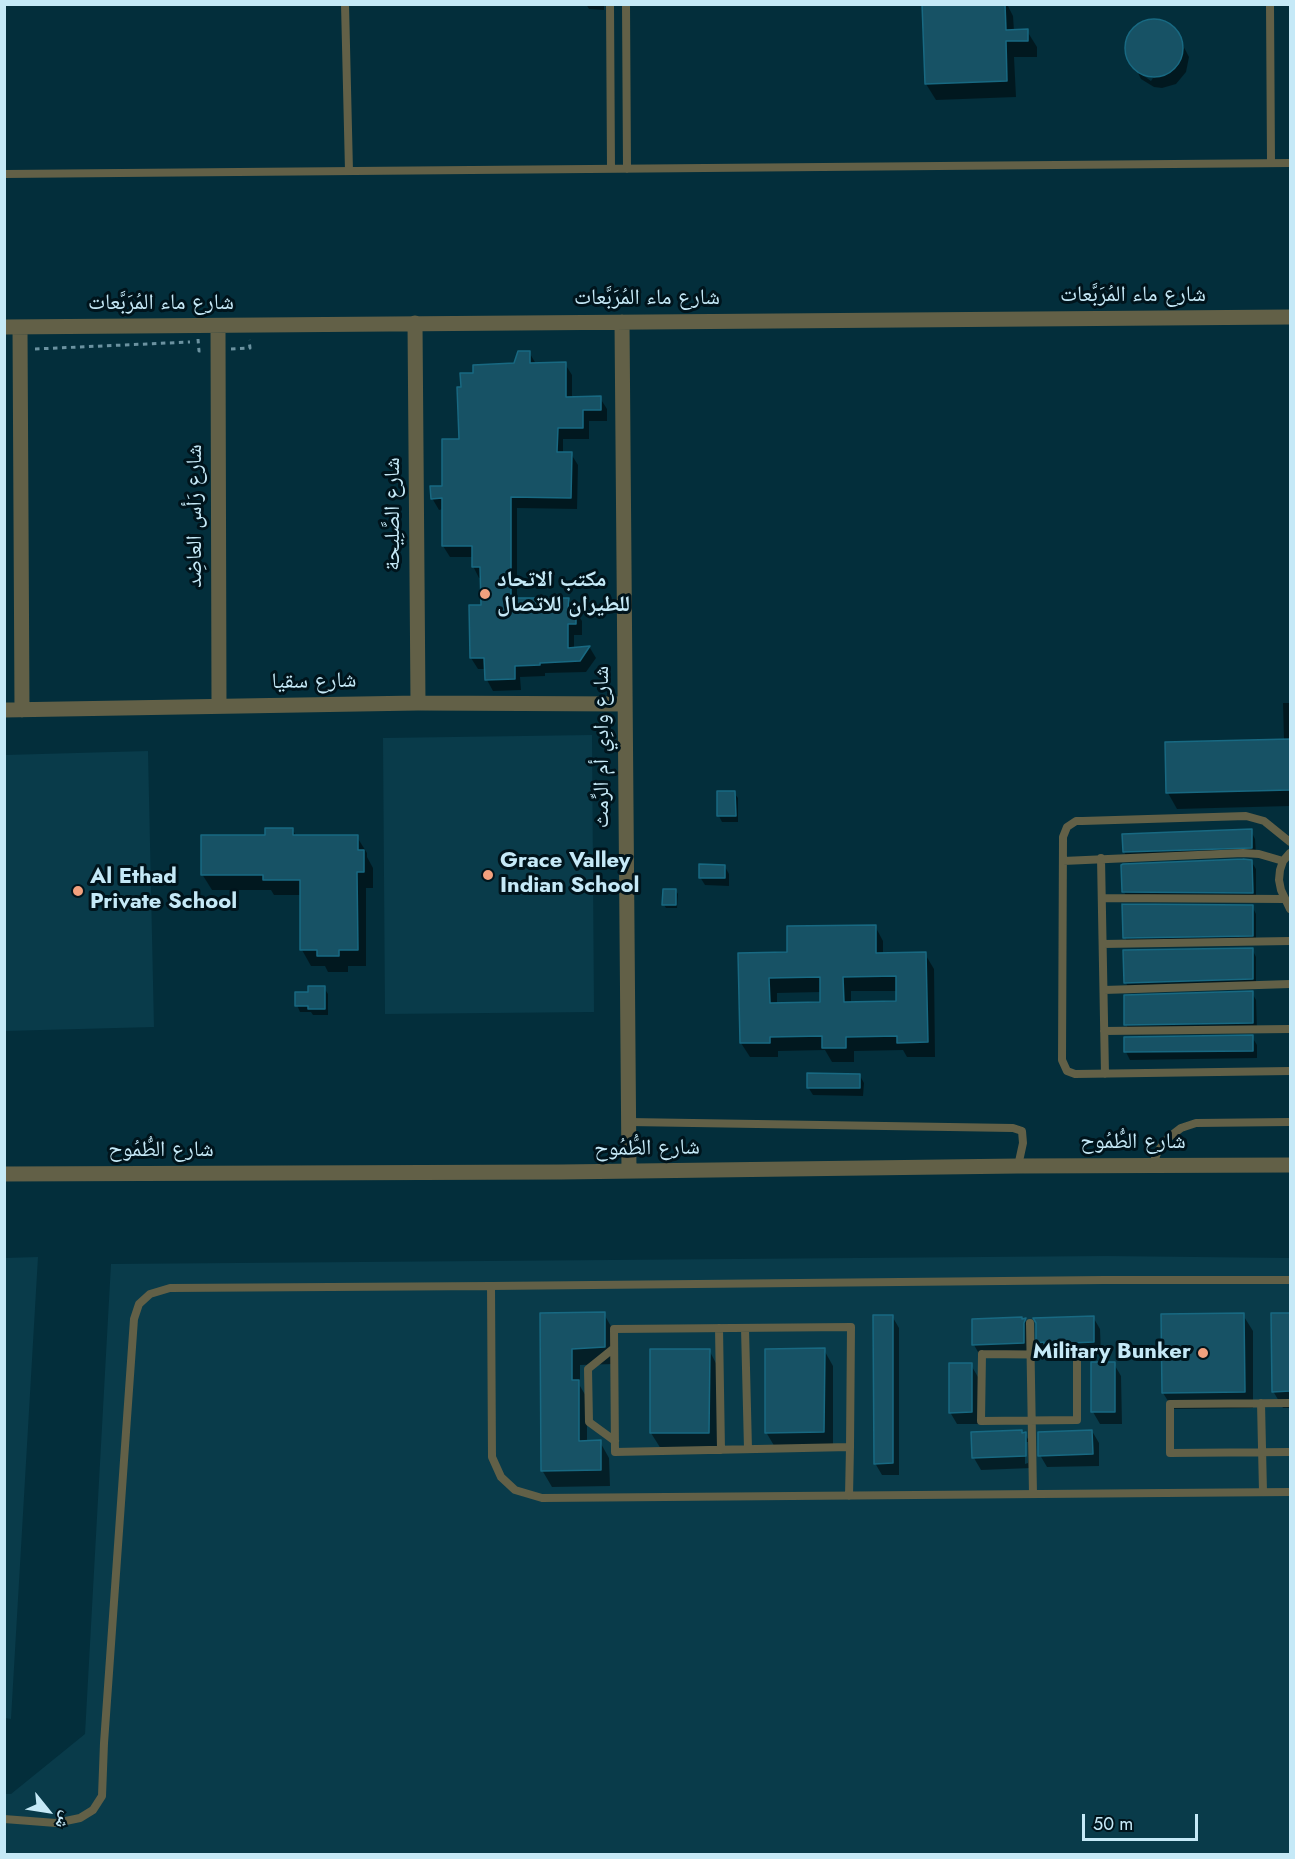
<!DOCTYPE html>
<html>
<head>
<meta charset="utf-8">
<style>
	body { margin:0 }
	#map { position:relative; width:1295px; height:1859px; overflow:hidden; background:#032e3b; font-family:Jost,"Noto Naskh Arabic",sans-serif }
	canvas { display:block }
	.frame { position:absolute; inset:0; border:6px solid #c5e9f7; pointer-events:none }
	.north { position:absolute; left:18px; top:1781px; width:60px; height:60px; -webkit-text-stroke:4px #00141c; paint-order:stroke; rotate:120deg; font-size:16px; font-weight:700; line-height:24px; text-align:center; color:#c5e9f7 }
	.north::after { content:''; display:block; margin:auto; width:21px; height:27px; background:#c5e9f7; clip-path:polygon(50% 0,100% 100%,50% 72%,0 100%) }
	.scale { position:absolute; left:1082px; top:1814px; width:116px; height:27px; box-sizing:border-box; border:3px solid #c5e9f7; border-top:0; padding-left:8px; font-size:18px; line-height:21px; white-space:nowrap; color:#c5e9f7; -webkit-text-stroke:4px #00141c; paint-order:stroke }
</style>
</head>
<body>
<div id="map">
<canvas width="1295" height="1859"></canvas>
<div class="frame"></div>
<div class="north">ش</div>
<div class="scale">50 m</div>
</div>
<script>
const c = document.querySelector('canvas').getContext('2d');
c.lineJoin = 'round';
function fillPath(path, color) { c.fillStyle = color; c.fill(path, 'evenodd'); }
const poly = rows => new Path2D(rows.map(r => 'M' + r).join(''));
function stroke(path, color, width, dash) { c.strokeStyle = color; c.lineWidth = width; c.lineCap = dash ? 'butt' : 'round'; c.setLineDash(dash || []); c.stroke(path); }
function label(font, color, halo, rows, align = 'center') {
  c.font = font + ' Jost,"Noto Naskh Arabic",sans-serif'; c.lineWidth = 6; c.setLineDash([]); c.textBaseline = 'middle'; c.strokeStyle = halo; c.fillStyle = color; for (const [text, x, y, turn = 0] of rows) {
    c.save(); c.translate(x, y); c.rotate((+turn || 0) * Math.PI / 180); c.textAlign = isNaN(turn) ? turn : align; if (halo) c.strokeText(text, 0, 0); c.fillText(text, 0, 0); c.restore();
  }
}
const built = poly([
	[592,735,594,1012,385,1014,383,738],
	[148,751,154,1027,5,1031,5,755],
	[1106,1256,1290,1258,1290,1854,5,1854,4,1794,11,1794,85,1734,111,1264],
	[38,1257,11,1719,5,1718,5,1258]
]);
const shadow = poly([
	[586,4,604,4,604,10,589,9],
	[923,4,1007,4,1013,16,1014,31,1027,31,1037,47,1037,57,1014,57,1016,97,936,100,926,84],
	[1154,20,1169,25,1175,30,1189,57,1186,72,1176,84,1162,88,1154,87,1141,79,1137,71,1151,81,1153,78,1134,65,1127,51,1127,44,1134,30,1147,22],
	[529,352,536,364,565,364,572,375,572,398,600,398,607,409,607,421,589,421,589,439,563,439,563,454,571,454,578,465,577,509,517,508,517,600,568,599,582,621,582,635,574,635,574,649,590,648,596,658,586,672,545,673,545,676,520,677,521,690,493,691,487,680,486,669,478,669,471,658,482,606,482,578,479,578,473,566,473,557,450,557,443,546,443,509,439,510,432,498,444,487,460,441,462,388,474,374,515,364],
	[1283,703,1290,703,1290,806,1177,809,1168,793,1284,741],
	[734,793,738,798,738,822,722,822,719,816],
	[292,829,297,837,357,837,367,853,367,857,373,868,373,888,366,888,366,966,348,966,348,972,328,972,325,966,311,966,302,950,301,895,274,895,271,890,212,890,202,874,267,836],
	[1251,831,1255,839,1256,855,1129,860,1124,852],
	[1251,861,1256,869,1256,900,1128,899,1124,892],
	[725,867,729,874,729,886,705,885,700,877],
	[676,891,678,894,677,908,666,908,664,905],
	[1252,906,1256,914,1256,943,1129,945,1125,937],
	[875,926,883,941,883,955,925,954,934,969,935,1057,907,1057,903,1050,854,1051,854,1062,832,1062,825,1050,778,1051,778,1057,750,1057,741,1043,740,955,789,954],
	[851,991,897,991,898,1003,851,1003],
	[821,992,821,1004,777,1005,777,993],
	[1252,949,1256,957,1256,987,1130,991,1126,983],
	[324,988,328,994,328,1015,313,1015,311,1012,300,1012,297,1005],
	[1252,993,1256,1000,1257,1031,1130,1032,1126,1024],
	[1252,1037,1257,1045,1257,1058,1130,1060,1126,1052],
	[860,1076,864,1083,863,1096,813,1095,808,1087],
	[542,1314,604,1314,613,1330,614,1364,580,1365,580,1386,587,1398,587,1442,600,1442,609,1458,610,1486,552,1487,542,1470],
	[1290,1314,1290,1408,1283,1408,1273,1391,1272,1315],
	[1243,1315,1253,1331,1253,1408,1173,1409,1163,1393,1163,1316],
	[892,1316,899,1328,899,1475,882,1475,875,1463],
	[1093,1317,1100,1329,1101,1354,1052,1356,1045,1354,1038,1342],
	[1022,1320,1025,1320,1032,1332,1030,1355,981,1357,974,1345],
	[709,1350,718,1367,718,1449,661,1449,651,1433],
	[824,1350,833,1366,833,1448,776,1449,766,1432],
	[1114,1364,1121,1376,1122,1424,1100,1424,1093,1412],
	[971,1365,978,1377,979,1424,957,1424,950,1412],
	[1092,1431,1099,1443,1099,1466,1047,1467,1040,1455],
	[1022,1434,1025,1434,1032,1446,1032,1468,981,1470,974,1458],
	[1025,1442,1028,1442,1028,1463,1025,1464]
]);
const building = poly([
	[922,4,1005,4,1006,30,1028,29,1028,41,1006,41,1007,81,925,84,922,4],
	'1125 48a29 29 0 1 1 58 0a29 29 0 1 1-58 0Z',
	[518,351,530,351,530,363,566,362,566,397,601,396,601,410,583,410,583,428,558,428,557,452,572,452,571,498,511,497,511,598,569,598,568,608,576,608,576,624,568,624,568,648,590,646,580,661,540,663,540,665,515,666,515,679,485,680,484,658,470,658,469,605,481,605,480,567,472,567,472,546,442,546,442,498,431,499,430,486,442,486,442,439,459,439,457,387,461,387,460,373,473,373,473,365,514,363,518,351],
	[1290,739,1290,790,1166,793,1165,742,1290,739],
	[717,791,735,791,736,816,717,816,717,791],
	[265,828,293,828,293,835,358,835,358,850,364,850,364,872,357,872,358,950,339,950,339,956,317,956,317,950,300,950,300,880,263,880,263,875,201,875,201,835,265,835,265,828],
	[1252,829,1252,848,1123,852,1122,834,1252,829],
	[1243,859,1252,860,1253,893,1122,892,1122,891,1121,865,1123,864,1243,859],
	[699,864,725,865,725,878,699,878,699,864],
	[663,889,676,889,676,905,662,905,663,889],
	[1122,904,1253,905,1253,936,1123,938,1122,904],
	[876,925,876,953,926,952,928,1042,897,1043,897,1036,846,1037,846,1048,822,1048,822,1036,770,1037,770,1043,740,1043,738,953,787,952,787,926,876,925],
	[896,976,896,1001,844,1002,843,977,896,976],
	[820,977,820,1002,770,1003,769,978,820,977],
	[1253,948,1253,979,1124,983,1123,950,1253,948],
	[308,986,325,986,325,1009,308,1009,308,1006,295,1006,295,992,308,992,308,986],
	[1253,991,1253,1023,1124,1025,1124,995,1253,991],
	[1253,1035,1253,1051,1124,1052,1124,1037,1253,1035],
	[807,1073,860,1074,860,1088,807,1088,807,1073],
	[605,1312,605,1347,572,1349,572,1380,579,1380,579,1441,601,1440,601,1470,541,1471,540,1313,605,1312],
	[1244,1313,1245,1392,1162,1393,1161,1314,1244,1313],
	[1271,1313,1290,1313,1290,1391,1272,1392,1271,1313],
	[873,1315,893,1315,893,1463,874,1464,873,1315],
	[1094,1316,1094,1342,1044,1344,1044,1342,1036,1343,1036,1323,1033,1318,1094,1316],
	[1022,1317,1022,1319,1026,1318,1024,1323,1024,1343,972,1345,972,1319,1022,1317],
	[825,1348,824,1432,765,1433,765,1349,825,1348],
	[650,1349,710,1349,709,1433,650,1433,650,1349],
	[1091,1362,1115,1362,1115,1412,1091,1412,1091,1362],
	[949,1363,972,1363,972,1412,949,1413,949,1363],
	[1022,1430,1022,1433,1026,1432,1026,1456,972,1458,971,1432,1022,1430],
	[1092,1430,1093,1454,1038,1456,1038,1432,1092,1430]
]);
const path = poly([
	[198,339,199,351,204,351],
	[35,349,190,342],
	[231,349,250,348,249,340]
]);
const lane = poly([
	[345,4,349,171],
	[610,4,611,169],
	[626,4,627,169],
	[1270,4,1271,163],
	[4,174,1290,163],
	[1290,842,1264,821,1246,816,1082,821,1076,821,1067,827,1063,837,1062,1060,1067,1071,1075,1074,1290,1071],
	[1290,853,1283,861,1280,870,1279,880,1281,890,1290,909],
	[1101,858,1105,1074],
	[1063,861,1243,853,1259,854,1283,861],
	[1102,898,1285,899],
	[1103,944,1290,941],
	[1104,990,1290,984],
	[1104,1031,1290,1029],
	[629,1122,1013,1128,1022,1131,1023,1143,1018,1166],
	[1152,1166,1158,1151,1168,1138,1181,1128,1196,1123,1290,1122],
	[491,1286,492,1457,501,1477,515,1490,542,1498,1290,1492],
	[1030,1323,1033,1494],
	[719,1328,721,1450],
	[745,1328,748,1449],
	[614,1348,588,1369,589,1422,615,1441],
	[982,1354,1077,1355,1077,1420,981,1421,982,1354],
	[1261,1403,1263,1492],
	[1290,1403,1170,1404,1170,1453,1290,1452],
	[849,1496,850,1447,851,1327,614,1329,615,1452,850,1447],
	[4,1819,56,1823,80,1818,93,1810,102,1796,104,1743,134,1319,139,1304,150,1294,170,1288,491,1286,1105,1280,1290,1280]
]);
const street = poly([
	[622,322,629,1171],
	[415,323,418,703],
	[218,326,219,706],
	[4,327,1290,317],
	[20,327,22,710],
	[4,710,418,703,625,704],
	[4,1174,561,1172,1018,1166,1290,1165]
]);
const markers = [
	[485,594,6,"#f2a17e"],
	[488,875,6,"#f2a17e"],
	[78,891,6,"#f2a17e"],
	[1203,1353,6,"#f2a17e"]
];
const streetNames = [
	["شارع ماء المُرَبَّعات",1133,296],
	["شارع ماء المُرَبَّعات",647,299],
	["شارع ماء المُرَبَّعات",161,304],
	["شارع الصَّلِيحة",394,514,-90],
	["شارع رَأس العاضِد",196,516,-90],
	["شارع سقيا",314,682,-1],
	["شارع وادِي أم الرِّمث",603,747,-90],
	["شارع الطُّمُوح",1133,1143],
	["شارع الطُّمُوح",647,1149,-1],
	["شارع الطُّمُوح",161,1151]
];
const poiNames = [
	["مكتب الاتحاد",497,581],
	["للطيران للاتصال",497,606],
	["Grace Valley",500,862],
	["Indian School",500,887],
	["Al Ethad",90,878],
	["Private School",90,903],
	["Military Bunker",1191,1353,"right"]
];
fillPath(built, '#093b4a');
fillPath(shadow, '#0007');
fillPath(building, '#175265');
stroke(building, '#186982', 1.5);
stroke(path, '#6b92a0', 3, [4.5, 4.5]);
stroke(lane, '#626047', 8);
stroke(street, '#626047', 15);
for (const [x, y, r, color] of markers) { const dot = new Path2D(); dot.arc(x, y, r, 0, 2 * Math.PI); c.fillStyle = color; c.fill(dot); stroke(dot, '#00141c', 2); }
label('22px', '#c5e9f7', '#00141c', streetNames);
label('bold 22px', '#c5e9f7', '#00141c', poiNames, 'left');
</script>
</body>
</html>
